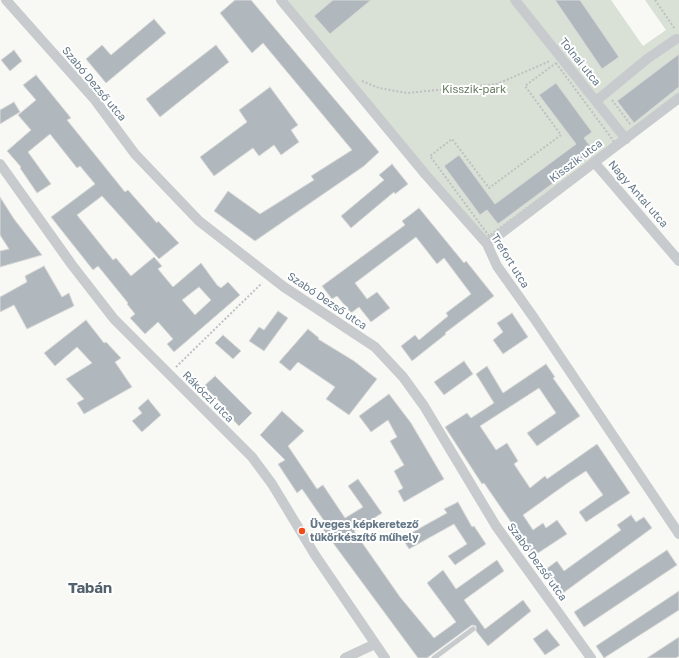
<!DOCTYPE html>
<html>
<head>
<meta charset="utf-8">
<style>
	body { margin:0 }
	canvas { display:block; background:#f8f8f4 }
</style>
</head>
<body>
<canvas width="679" height="658"></canvas>
<script>
const c = document.querySelector('canvas').getContext('2d');
c.lineJoin = 'round';
function fillPath(path, color) { c.fillStyle = color; c.fill(path, 'evenodd'); }
const poly = rows => new Path2D(rows.map(r => 'M' + r).join(''));
function stroke(path, color, width, dash) { c.strokeStyle = color; c.lineWidth = width; c.lineCap = dash ? 'butt' : 'round'; c.setLineDash(dash || []); c.stroke(path); }
function label(font, color, halo, rows, align = 'center') {
  c.font = font + ' "Golos Text",sans-serif'; c.lineWidth = 4; c.setLineDash([]); c.textBaseline = 'middle'; c.strokeStyle = halo; c.fillStyle = color; for (const [text, x, y, turn = 0] of rows) {
    c.save(); c.translate(x, y); c.rotate((+turn || 0) * Math.PI / 180); c.textAlign = isNaN(turn) ? turn : align; if (halo) c.strokeText(text, 0, 0); c.fillText(text, 0, 0); c.restore();
  }
}
const green = poly([
	[285,0,513,0,624,139,488,241],
	[521,0,555,0,602,69,619,57,580,0,611,0,643,46,666,30,645,0,679,0,679,54,617,102,634,122,679,87,679,93,627,133]
]);
const building = poly([
	[235,0,251,0,379,152,364,166,255,241,214,211,228,191,260,214,314,180,311,176,352,150,263,43,252,53,220,13,235,0],
	[333,0,371,0,330,34,314,16,333,0],
	[555,0,580,0,619,57,602,69,555,0],
	[154,19,166,33,106,83,86,59,102,45,111,55,154,19],
	[216,45,229,62,160,117,146,99,216,45],
	[14,50,22,61,10,71,1,60,14,50],
	[679,54,679,87,634,123,617,101,679,54],
	[36,75,71,118,67,120,125,192,128,190,157,223,158,221,179,243,159,259,102,196,77,215,113,260,116,258,131,276,154,257,162,266,158,269,173,287,201,263,217,285,221,288,228,282,240,295,174,352,167,344,173,339,158,322,145,334,130,318,135,314,127,304,128,303,98,266,93,270,51,217,95,184,80,166,77,168,50,134,28,152,51,184,37,193,20,168,21,167,7,151,31,130,18,115,36,100,23,85,36,75],
	[199,287,211,300,195,315,182,300,199,287],
	[556,83,592,132,584,138,595,152,498,224,487,210,480,215,444,166,459,155,495,204,576,144,539,95,556,83],
	[270,87,298,125,291,130,299,142,281,155,274,145,259,156,253,148,214,176,200,157,247,122,239,110,270,87],
	[14,102,20,112,0,124,0,110,14,102],
	[392,164,408,184,395,194,394,192,351,228,341,216,384,180,379,175,392,164],
	[0,197,14,219,42,255,0,267,0,251,9,249,0,235,0,197],
	[419,208,464,263,466,261,494,296,445,333,446,334,412,361,401,346,415,335,419,340,448,316,446,313,471,294,444,258,437,264,416,237,355,283,367,299,377,292,390,308,371,322,359,307,351,313,337,296,332,299,322,286,405,225,402,221,419,208],
	[44,266,62,297,69,293,74,306,27,329,14,305,0,312,0,297,27,282,25,276,44,266],
	[278,311,288,318,264,351,249,341,259,327,264,330,278,311],
	[512,313,528,337,503,354,493,340,503,332,497,323,512,313],
	[86,320,104,343,106,342,121,358,115,362,132,387,84,414,77,403,84,399,66,379,92,363,77,347,55,366,44,353,86,320],
	[308,329,319,338,318,339,354,361,377,379,349,415,326,399,335,387,298,362,290,371,279,362,308,329],
	[223,335,241,351,233,359,215,343,223,335],
	[464,361,473,374,444,395,434,382,464,361],
	[546,364,555,377,553,378,580,416,537,446,527,433,556,413,539,388,480,426,496,450,507,443,518,461,514,464,530,488,545,476,547,479,597,444,630,493,586,522,579,512,603,495,586,471,569,482,523,515,533,530,543,523,546,528,557,520,567,534,532,557,514,529,515,528,484,483,482,484,445,427,467,413,471,418,494,403,476,374,487,366,503,393,546,364],
	[215,376,252,413,239,426,222,408,224,406,204,386,215,376],
	[389,394,411,423,444,479,404,502,398,491,403,488,394,471,404,465,390,441,397,437,388,420,371,432,359,416,389,394],
	[148,399,161,415,142,432,132,421,142,413,138,408,148,399],
	[282,411,304,431,288,446,317,489,323,485,345,518,363,507,348,486,358,479,382,513,354,531,400,597,434,638,456,622,427,583,443,570,456,589,497,560,504,571,464,600,485,629,523,600,531,611,488,646,476,631,476,626,472,625,427,658,418,658,322,528,327,525,302,489,297,493,278,464,285,460,260,435,282,411],
	[458,502,472,527,474,526,486,544,455,565,448,556,467,544,454,524,409,549,402,538,447,513,444,509,458,502],
	[631,515,636,522,644,517,652,528,559,596,542,572,557,561,564,571,621,530,617,525,631,515],
	[667,550,677,565,584,627,574,612,667,550],
	[679,591,679,610,604,658,596,646,679,591],
	[547,629,560,645,545,655,533,639,547,629],
	[679,637,679,656,676,658,647,658,679,637]
]);
const path = poly([
	[655,0,675,29],
	[556,63,615,143,489,236,430,156,452,139,489,188,561,135,525,86,556,63],
	[362,81,379,88,407,93,497,84,550,61],
	[612,100,630,124],
	[176,367,262,283]
]);
const lane = poly([
	[434,658,473,629]
]);
const street = poly([
	[6,0,95,100,135,154,199,221,284,287,375,347,403,377,424,406,496,526,591,658],
	[281,0,426,175,487,244,497,266,534,318,679,534],
	[515,0,626,139],
	[596,101,647,59,676,39],
	[594,162,679,261],
	[0,164,72,265,114,319,252,457,272,484,315,555,385,658],
	[487,244,679,98],
	[345,658,375,644]
]);
const markers = [
	[302,531,4,"#f34a19"]
];
const streetNames = [
	["Tolnai utca",580,62,51],
	["Szabó Dezső utca",94,84,50],
	["Kisszik utca",576,161,-37],
	["Nagy Antal utca",638,194,49],
	["Trefort utca",510,261,58],
	["Szabó Dezső utca",327,301,34],
	["Rákóczi utca",208,397,45],
	["Szabó Dezső utca",537,562,54]
];
const parkNames = [
	["Kisszik-park",474,90]
];
const poiNames = [
	["Üveges képkeretező",310,525],
	["tükörkészítő műhely",310,538]
];
const districtNames = [
	["Tabán",90,588]
];
fillPath(green, '#d9e0d5');
fillPath(building, '#b0b8be');
stroke(building, '#d9d9d7', 1);
stroke(path, '#bec1c3', 2, [2, 2]);
stroke(lane, '#c7cbce', 5);
stroke(street, '#c7cbce', 10);
for (const [x, y, r, color] of markers) { const dot = new Path2D(); dot.arc(x, y, r, 0, 2 * Math.PI); c.fillStyle = color; c.fill(dot); stroke(dot, '#fff', 1.5); }
label('11px', '#647888', '#fff', streetNames);
label('11px', '#657a5f', '#fff', parkNames);
label('bold 11px', '#647888', '#fff', poiNames, 'left');
label('bold 15px', '#52616c', '#fff', districtNames);
</script>
</body>
</html>
